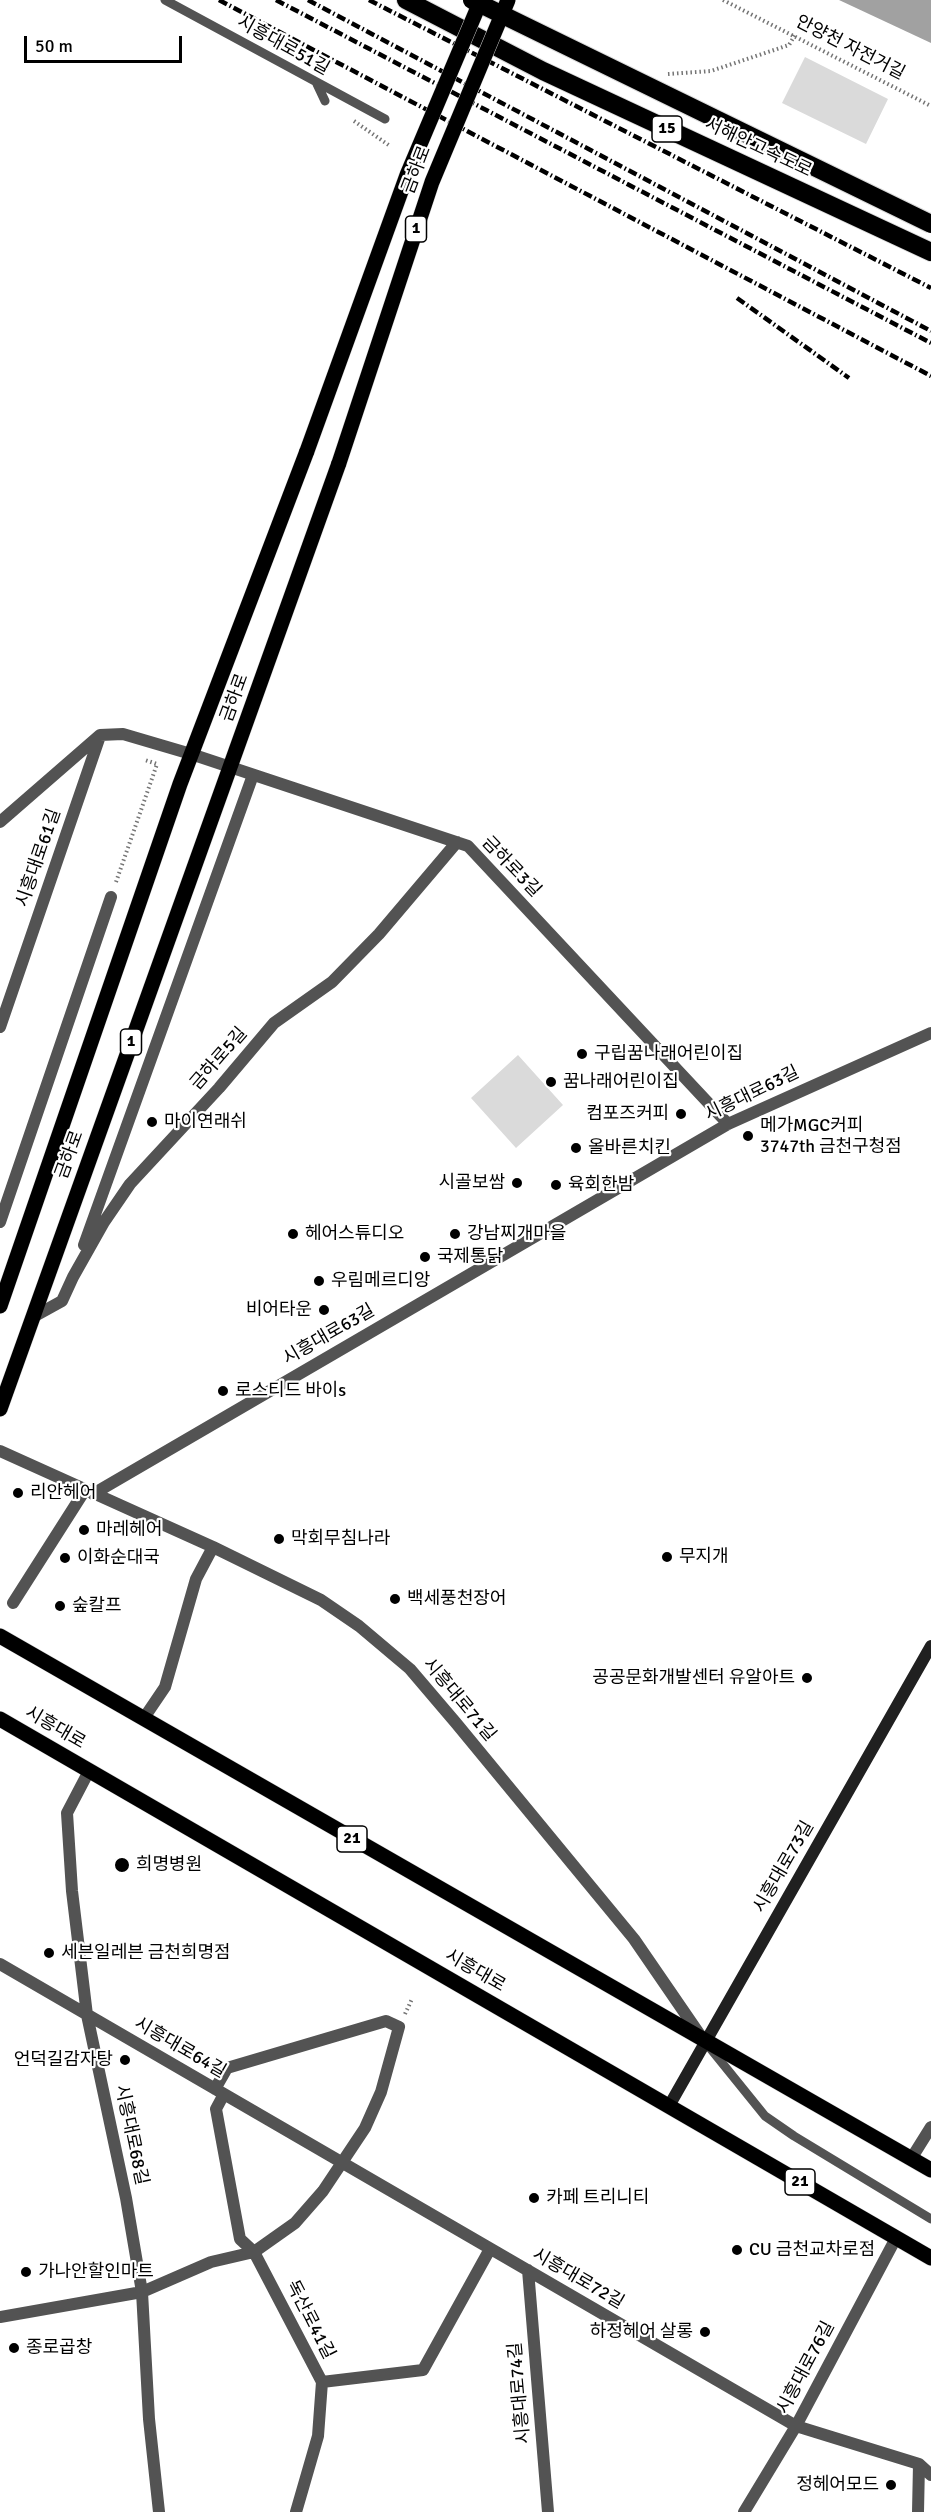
<!DOCTYPE html>
<html>
<head>
<meta charset="utf-8">
<style>
	body { margin:0 }
	#map { position:relative; width:931px; height:2512px; overflow:hidden; background:#fff; font-family:Signika,sans-serif }
	canvas { display:block }
	.scale { position:absolute; left:24px; top:36px; width:158px; height:27px; box-sizing:border-box; border:3px solid #000; border-top:0; padding-left:8px; font-size:18px; line-height:21px; white-space:nowrap; color:#000; -webkit-text-stroke:4px #fff; paint-order:stroke }
</style>
</head>
<body>
<div id="map">
<canvas width="931" height="2512"></canvas>
<div class="scale">50 m</div>
</div>
<script>
const c = document.querySelector('canvas').getContext('2d');
c.lineJoin = 'round';
function fillPath(path, color) { c.fillStyle = color; c.fill(path, 'evenodd'); }
const poly = rows => new Path2D(rows.map(r => 'M' + r).join(''));
function stroke(path, color, width, dash) { c.strokeStyle = color; c.lineWidth = width; c.lineCap = dash ? 'butt' : 'round'; c.setLineDash(dash || []); c.stroke(path); }
function label(font, color, halo, rows, align = 'center') {
  c.font = font + ' Signika,"Noto Sans KR",sans-serif'; c.lineWidth = 4.5; c.setLineDash([]); c.textBaseline = 'middle'; c.strokeStyle = halo; c.fillStyle = color; for (const [text, x, y, turn = 0] of rows) {
    c.save(); c.translate(x, y); c.rotate((+turn || 0) * Math.PI / 180); c.textAlign = isNaN(turn) ? turn : align; if (halo) c.strokeText(text, 0, 0); c.fillText(text, 0, 0); c.restore();
  }
}
const green = poly([
	[805,57,888,99,866,144,782,103],
	[518,1055,563,1105,516,1148,471,1098]
]);
const water = poly([
	[839,0,931,0,931,43]
]);
const path = poly([
	[723,0,931,106],
	[668,74,711,71,789,45,795,35],
	[354,121,390,146],
	[116,882,157,764,145,760],
	[405,2014,412,1999]
]);
const lane = poly([
	[165,0,385,119],
	[317,84,325,101],
	[710,2048,765,2116,794,2136,931,2219]
]);
const street = poly([
	[0,822,100,735,123,734,191,754,468,846,728,1124],
	[0,1027,100,736],
	[0,1222,111,897],
	[84,1245,253,775],
	[33,1317,62,1301,73,1277,104,1222,130,1184,219,1088,274,1023,332,982,379,934,457,842],
	[0,1451,213,1547,321,1600,359,1626,410,1669,456,1723,634,1939,702,2038],
	[93,1494,728,1124,931,1033],
	[13,1603,85,1490],
	[144,1718,165,1687,196,1579,213,1547],
	[89,1771,67,1813,72,1891,87,2015,126,2198,142,2292,149,2419,159,2512],
	[0,1964,796,2426,919,2464,931,2475],
	[224,2094,216,2109,240,2239,254,2252,322,2382,318,2436,296,2512],
	[911,2159,931,2127],
	[528,2270,548,2512],
	[0,2317,142,2292,211,2262,254,2252,295,2223,323,2191,365,2128,381,2092,399,2027,386,2021,227,2068,215,2089],
	[322,2382,423,2370,490,2249],
	[744,2512,796,2426,896,2238],
	[918,2512,919,2464]
]);
const secondary = poly([
	[669,2106,931,1646]
]);
const primary = poly([
	[0,1306,180,784,307,451],
	[0,1409,339,463],
	[0,1636,931,2170],
	[0,1719,931,2258]
]);
const highway = poly([
	[406,0,543,71,931,252]
]);
const rail = poly([
	[219,0,931,376],
	[276,0,931,343],
	[308,0,931,331],
	[369,0,931,288],
	[737,298,849,378]
]);
const primaryBridge = poly([
	[307,451,407,175,481,0],
	[339,463,432,182,508,0]
]);
const highwayBridge = poly([
	[472,0,931,224]
]);
const markers = [
	[582,1054,6,"#000"],
	[551,1082,6,"#000"],
	[681,1114,6,"#000"],
	[152,1122,6,"#000"],
	[748,1136,6,"#000"],
	[576,1148,6,"#000"],
	[517,1183,6,"#000"],
	[556,1185,6,"#000"],
	[293,1234,6,"#000"],
	[455,1234,6,"#000"],
	[425,1257,6,"#000"],
	[319,1281,6,"#000"],
	[324,1310,6,"#000"],
	[223,1391,6,"#000"],
	[18,1493,6,"#000"],
	[84,1530,6,"#000"],
	[279,1539,6,"#000"],
	[667,1557,6,"#000"],
	[65,1558,6,"#000"],
	[395,1599,6,"#000"],
	[60,1606,6,"#000"],
	[807,1678,6,"#000"],
	[122,1865,8,"#000"],
	[49,1953,6,"#000"],
	[125,2060,6,"#000"],
	[534,2198,6,"#000"],
	[737,2250,6,"#000"],
	[26,2272,6,"#000"],
	[705,2332,6,"#000"],
	[14,2348,6,"#000"],
	[891,2485,6,"#000"]
];
const shields = [
	[667,129,30],
	[416,229,21],
	[131,1042,21],
	[352,1839,30],
	[800,2182,30]
];
const shieldNames = [
	["15",667,129],
	["1",416,229],
	["1",131,1042],
	["21",352,1839],
	["21",800,2182]
];
const streetNames = [
	["시흥대로51길",283,46,29],
	["안양천 자전거길",850,48,27],
	["서해안고속도로",758,148,25],
	["금하로",417,170,-69],
	["금하로",235,698,-70],
	["시흥대로61길",39,858,-71],
	["금하로3길",511,867,46],
	["금하로5길",219,1059,-49],
	["시흥대로63길",752,1094,-26],
	["금하로",70,1155,-70],
	["시흥대로63길",329,1335,-30],
	["시흥대로71길",459,1700,50],
	["시흥대로",55,1728,30],
	["시흥대로73길",784,1867,-60],
	["시흥대로",475,1971,30],
	["시흥대로64길",180,2048,30],
	["시흥대로68길",131,2135,78],
	["시흥대로72길",578,2279,30],
	["독산로41길",310,2320,63],
	["시흥대로76길",806,2368,-62],
	["시흥대로74길",520,2393,-95]
];
const poiNames = [
	["구립꿈나래어린이집",594,1054],
	["꿈나래어린이집",563,1082],
	["컴포즈커피",669,1114,"right"],
	["마이연래쉬",164,1122],
	["메가MGC커피",760,1126],
	["3747th 금천구청점",760,1147],
	["올바른치킨",588,1148],
	["시골보쌈",505,1183,"right"],
	["육회한밤",568,1185],
	["헤어스튜디오",305,1234],
	["강남찌개마을",467,1234],
	["국제통닭",437,1257],
	["우림메르디앙",331,1281],
	["비어타운",312,1310,"right"],
	["로스티드 바이s",235,1391],
	["리안헤어",30,1493],
	["마레헤어",96,1530],
	["막회무침나라",291,1539],
	["무지개",679,1557],
	["이화순대국",77,1558],
	["백세풍천장어",407,1599],
	["숲칼프",72,1606],
	["공공문화개발센터 유알아트",795,1678,"right"],
	["희명병원",136,1865],
	["세븐일레븐 금천희명점",61,1953],
	["언덕길감자탕",113,2060,"right"],
	["카페 트리니티",546,2198],
	["CU 금천교차로점",749,2250],
	["가나안할인마트",38,2272],
	["하정헤어 살롱",693,2332,"right"],
	["종로곱창",26,2348],
	["정헤어모드",879,2485,"right"]
];
fillPath(green, '#dadada');
fillPath(water, '#a1a1a1');
stroke(primary, '#dbdbdb', 16);
stroke(highway, '#dbdbdb', 20);
stroke(path, '#757575', 4, [1.5, 3]);
stroke(lane, '#535353', 9);
stroke(street, '#535353', 12);
stroke(secondary, '#202020', 12);
stroke(primary, '#000', 15);
stroke(highway, '#000', 18);
stroke(rail, '#000', 4.5, [9, 3, 1.5, 3]);
stroke(primaryBridge, '#dbdbdb', 16, []);
stroke(highwayBridge, '#dbdbdb', 20, []);
stroke(primaryBridge, '#000', 15);
stroke(highwayBridge, '#000', 18);
for (const [x, y, r, color] of markers) { const dot = new Path2D(); dot.arc(x, y, r, 0, 2 * Math.PI); c.fillStyle = color; c.fill(dot); stroke(dot, '#fff', 2); }
for (const [x, y, w] of shields) { const box = new Path2D(); box.roundRect(x - w / 2, y - 13, w, 26, 4.5); c.fillStyle = '#fff'; c.fill(box); stroke(box, '#000', 1.5); }
label('bold 16px', '#000', null, shieldNames);
label('18px', '#000', '#fff', streetNames);
label('18px', '#000', '#fff', poiNames, 'left');
</script>
</body>
</html>
